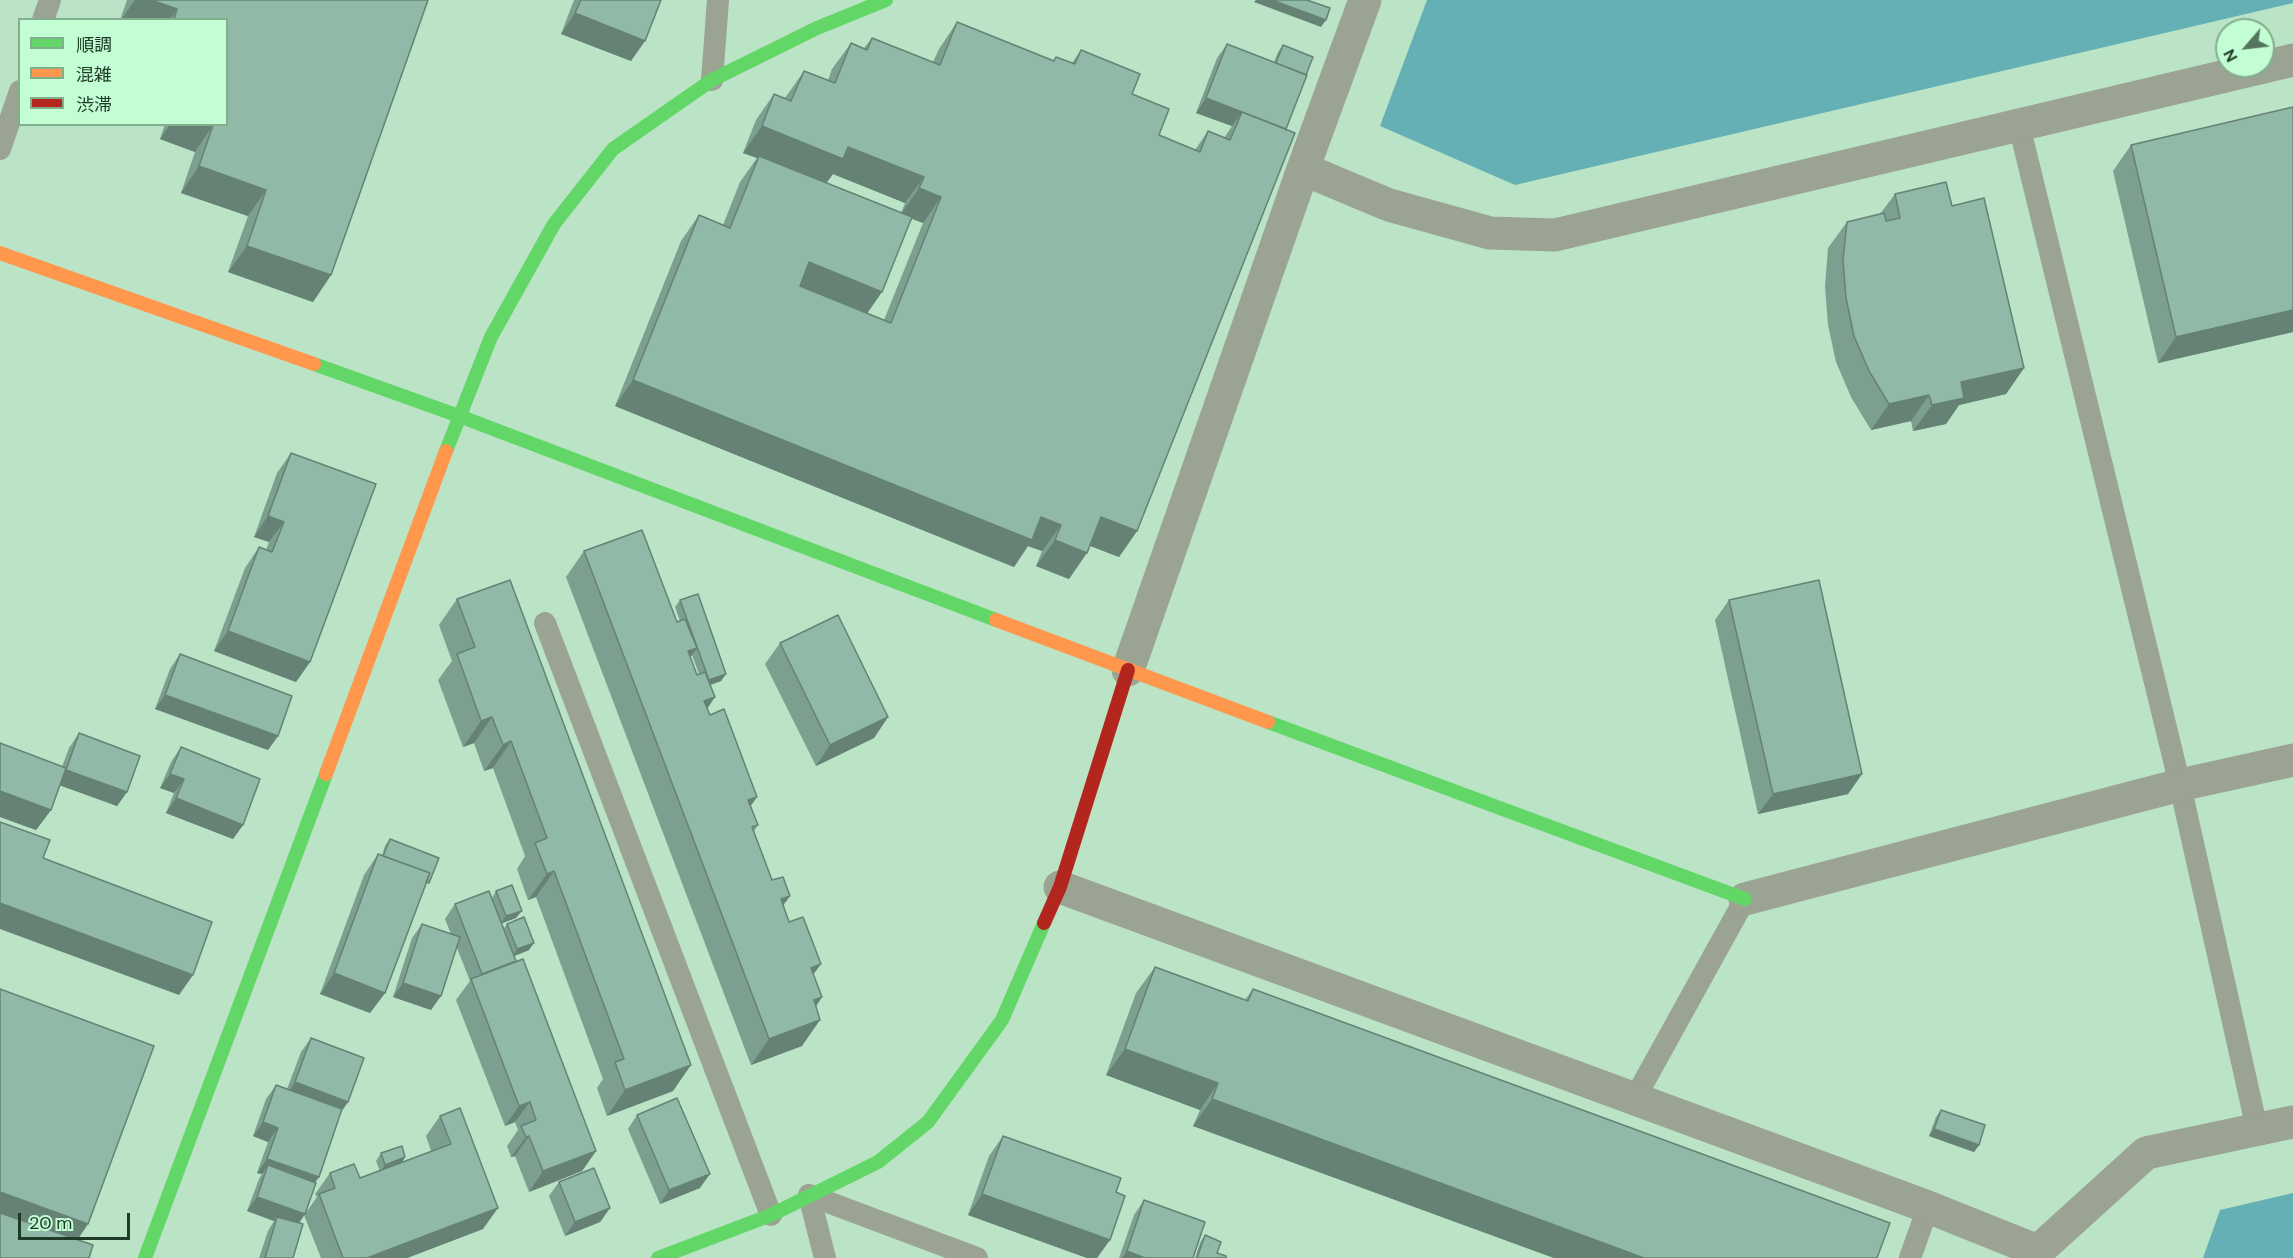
<!DOCTYPE html>
<html>
<head>
<meta charset="utf-8">
<style>
	body { margin:0 }
	#map { position:relative; width:2293px; height:1258px; overflow:hidden; background:#bbe3c6; font-family:"DM Sans","Noto Sans JP",sans-serif }
	canvas { display:block }
	.legend { position:absolute; left:18px; top:18px; width:210px; height:108px; box-sizing:border-box; background:#c3fdd3; border:2px solid #81af8e; margin:0; padding:8px 10px; list-style:none; font-size:18px; color:#1d3b27 }
	.legend li { display:flex; align-items:center; gap:12px; height:30px }
	.legend b { width:30px; border:2px solid #81af8e }
	.north { position:absolute; left:2215px; top:18px; width:60px; height:60px; box-sizing:border-box; background:#c3fdd3; border:2px solid #81af8e; border-radius:50%; rotate:242deg; font-size:16px; font-weight:700; line-height:24px; text-align:center; color:#1d3b27 }
	.north::after { content:''; display:block; margin:auto; width:21px; height:27px; background:#54765f; clip-path:polygon(50% 0,100% 100%,50% 72%,0 100%) }
	.scale { position:absolute; left:18px; top:1213px; width:112px; height:27px; box-sizing:border-box; border:3px solid #1d3b27; border-top:0; padding-left:8px; font-size:18px; line-height:21px; white-space:nowrap; color:#1d3b27; -webkit-text-stroke:4px #c3fdd3; paint-order:stroke }
</style>
</head>
<body>
<div id="map">
<canvas width="2293" height="1258"></canvas>
<ul class="legend">
<li><b style="height:8px;background:#63d668"></b>順調</li>
<li><b style="height:8px;background:#ff974d"></b>混雑</li>
<li><b style="height:8px;background:#b3261e"></b>渋滞</li>
</ul>
<div class="north">N</div>
<div class="scale">20 m</div>
</div>
<script>
const c = document.querySelector('canvas').getContext('2d');
c.lineJoin = 'round';
function fillPath(path, color) { c.fillStyle = color; c.fill(path, 'evenodd'); }
const poly = rows => new Path2D(rows.map(r => 'M' + r).join(''));
function stroke(path, color, width, dash) { c.strokeStyle = color; c.lineWidth = width; c.lineCap = dash ? 'butt' : 'round'; c.setLineDash(dash || []); c.stroke(path); }
const water = poly([
	[1427,0,2293,0,2293,3,1515,185,1380,126],
	[2293,1193,2293,1258,2203,1258,2220,1210]
]);
const lane = poly([
	[43,20,50,0],
	[712,80,718,0],
	[2019,125,2180,785,2257,1129],
	[0,149,20,91],
	[545,623,771,1215],
	[1635,1098,1745,899],
	[809,1195,977,1258],
	[809,1195,825,1258],
	[1910,1258,1928,1207]
]);
const street = poly([
	[1303,169,1365,0],
	[1128,670,1303,169,1389,205,1490,233,1555,235,2293,60],
	[1060,887,1928,1207,2038,1251,2146,1153,2293,1122],
	[1745,899,2180,785,2293,760]
]);
const fast = poly([
	[314,364,459,416,996,620],
	[446,451,491,337,554,224,613,149,712,80,817,28,886,0],
	[1268,722,1745,899],
	[145,1258,326,774],
	[658,1258,771,1215,878,1162,928,1122,1002,1020,1044,923]
]);
const slow = poly([
	[0,253,314,364],
	[996,620,1268,722],
	[326,774,446,451]
]);
const jam = poly([
	[1044,923,1060,887,1128,670]
]);
const wall = poly([
	[127,0,428,0,331,275,313,302,228,272,248,216,181,193,195,152,160,139,165,124,226,124,226,20,120,20],
	[574,0,661,0,631,61,561,34],
	[957,22,1053,61,1056,57,1072,63,1081,50,1132,94,1159,135,1195,150,1208,131,1224,138,1232,126,1196,113,1217,58,1227,44,1274,62,1278,52,1283,45,1286,129,1137,531,1119,557,1090,546,1069,579,1036,566,1042,551,1028,546,1014,567,615,406,681,241,699,215,723,225,740,182,757,158,743,153,756,120,774,94,785,98,804,71,828,80,832,69,851,43,864,48,872,38,933,62,939,49],
	[833,174,905,203,901,213,826,183],
	[912,219,923,223,884,320,867,313],
	[2293,107,2293,332,2158,363,2113,171,2131,145],
	[1895,194,1952,206,2024,368,2006,394,1959,405,1946,424,1913,431,1911,421,1871,430,1851,397,1836,362,1828,325,1825,286,1828,248,1847,222,1880,214],
	[291,453,310,662,296,682,214,651,245,568,259,547,266,550,269,542,254,537,277,473],
	[584,551,677,622,680,621,675,607,680,600,726,674,721,681,710,685,707,709,751,806,758,825,754,831,772,880,790,896,783,905,789,922,813,975,822,997,816,1006,802,1046,751,1065,566,577],
	[692,655,699,674,697,675,690,658],
	[457,599,673,1091,607,1116,597,1088,603,1079,536,897,528,900,517,869,525,856,493,768,484,771,474,743,463,747,438,680,452,661,439,625],
	[1729,600,1862,774,1848,794,1758,814,1715,620],
	[780,643,888,717,874,738,816,766,765,664],
	[180,654,278,736,268,750,155,709,170,669],
	[79,733,127,792,117,806,60,785,51,810,36,830,0,817,0,743,62,767,69,748],
	[181,747,243,825,233,839,166,813,174,793,160,788,171,762],
	[390,839,424,890,385,993,370,1013,320,994,364,875,378,854,382,856,385,846],
	[496,891,516,918,502,923,504,928,507,924,529,950,514,956,596,1151,582,1171,529,1192,515,1156,511,1157,507,1146,518,1130,515,1122,505,1126,456,1000,470,981,457,948,431,1010,393,997,412,938,422,924,451,934,445,919,455,904,492,898],
	[1155,967,1245,1000,1253,989,1877,1258,1554,1258,1193,1126,1200,1110,1106,1075,1136,993],
	[311,1038,348,1102,341,1112,319,1177,315,1182,305,1214,317,1197,315,1194,330,1173,360,1178,380,1171,376,1161,381,1153,405,1157,402,1162,431,1151,426,1136,440,1116,483,1229,407,1258,321,1258,304,1215,299,1223,293,1258,259,1258,268,1231,274,1221,247,1211,259,1179,262,1174,257,1173,268,1142,253,1136,266,1099,276,1085,287,1089,301,1052],
	[1941,1110,1979,1145,1974,1152,1929,1136,1936,1117],
	[637,1115,700,1188,660,1204,628,1129],
	[1003,1136,1116,1192,1097,1258,1087,1258,968,1215,989,1156],
	[559,1182,610,1208,600,1222,565,1236,549,1196],
	[1144,1200,1193,1258,1119,1258,1134,1215],
	[1205,1235,1217,1253,1226,1258,1195,1258,1200,1243]
]);
const shadedWall = poly([
	[135,0,151,0,177,9,170,20,121,20],
	[1256,0,1272,0,1326,20,1321,27,1254,2],
	[575,13,645,41,631,61,561,34],
	[1206,98,1242,112,1232,126,1196,113],
	[170,124,211,124,213,125,195,152,160,139],
	[762,126,848,147,924,177,905,203,833,174,825,185,759,156,757,158,743,153],
	[199,166,266,190,248,216,181,193],
	[919,188,941,197,923,223,901,214],
	[247,246,331,275,313,302,228,272],
	[809,262,882,292,864,318,791,289],
	[2293,310,2293,332,2158,363,2176,337],
	[2024,368,2006,394,1959,405,1946,424,1913,431,1932,405,1961,382],
	[633,380,1041,517,1061,525,1042,551,1028,546,1014,567,615,406],
	[1929,395,1911,421,1871,430,1889,404],
	[268,516,284,522,269,542,254,537],
	[1101,517,1137,531,1119,557,1083,543],
	[1055,540,1087,553,1069,579,1036,566],
	[228,631,310,662,296,682,214,651],
	[697,648,678,674,688,651],
	[726,674,721,681,704,687,709,680],
	[165,695,278,736,268,750,155,709],
	[715,697,697,724,704,701],
	[492,717,474,743,463,747,481,721],
	[888,717,874,738,816,766,830,745],
	[511,741,493,768,484,771,503,745],
	[66,770,127,792,117,806,56,784],
	[170,774,184,779,174,793,160,788],
	[1862,774,1848,794,1758,814,1773,794],
	[0,791,51,810,36,830,0,817],
	[757,797,739,823,748,800],
	[176,798,243,825,233,839,166,813],
	[554,871,536,897,528,900,547,874],
	[790,896,771,922,781,899],
	[0,903,193,975,179,995,0,929],
	[522,911,516,918,500,924,506,916],
	[534,943,529,950,512,957,517,949],
	[821,964,802,990,811,968],
	[334,973,385,993,370,1013,320,994],
	[403,983,441,996,431,1010,393,997],
	[822,997,804,1024,814,1000],
	[820,1020,802,1046,751,1065,769,1039],
	[1125,1049,1218,1083,1200,1110,1106,1075],
	[691,1065,673,1091,607,1116,625,1090],
	[295,1082,348,1102,338,1116,285,1097],
	[1212,1099,1644,1258,1554,1258,1193,1126],
	[530,1102,515,1122,505,1126,519,1106],
	[263,1122,278,1128,268,1142,253,1136],
	[1934,1129,1979,1145,1974,1152,1929,1136],
	[529,1136,515,1156,511,1157,526,1137],
	[596,1151,582,1171,529,1192,543,1171],
	[405,1157,400,1165,380,1172,385,1165],
	[267,1159,319,1177,309,1191,268,1165,262,1174,257,1173],
	[710,1174,700,1188,660,1204,669,1190],
	[0,1192,88,1224,70,1251,0,1225],
	[982,1194,1110,1240,1097,1258,1087,1258,968,1215],
	[257,1197,305,1214,295,1229,277,1217,274,1221,247,1211],
	[498,1208,483,1229,407,1258,367,1258],
	[610,1208,600,1222,565,1236,575,1222],
	[1127,1251,1145,1258,1122,1258]
]);
const building = poly([
	[151,0,428,0,331,275,247,246,266,190,199,166,213,125,211,124,226,124,226,20,174,20,177,9,151,0],
	[581,0,661,0,645,41,575,13,581,0],
	[1272,0,1307,0,1330,8,1326,20,1272,0],
	[957,22,1054,61,1056,57,1075,64,1081,50,1140,74,1132,94,1169,109,1159,135,1200,152,1208,131,1230,140,1242,112,1295,133,1137,531,1101,517,1087,553,1055,540,1061,525,1041,517,1032,540,633,380,699,215,730,228,759,156,912,217,882,292,809,262,800,286,891,323,941,197,919,188,924,177,848,147,843,159,762,126,774,94,791,101,804,71,835,83,851,43,867,50,872,38,940,65,957,22],
	[1227,44,1307,75,1286,129,1206,98,1227,44],
	[1283,45,1313,57,1306,75,1276,63,1283,45],
	[2293,107,2293,310,2176,337,2131,145,2293,107],
	[1946,182,1952,206,1984,198,2024,368,1961,382,1964,398,1932,405,1929,395,1889,404,1869,371,1854,336,1846,298,1843,260,1847,222,1884,213,1886,221,1900,218,1895,194,1946,182],
	[291,453,376,484,310,662,228,631,259,547,272,552,284,522,268,516,291,453],
	[642,530,677,622,685,619,697,648,688,651,697,675,705,672,715,697,704,701,710,715,724,709,757,797,748,800,758,825,752,827,772,880,783,877,790,896,781,899,789,922,803,917,821,964,811,968,822,997,814,1000,820,1020,769,1039,584,551,642,530],
	[510,580,691,1065,625,1090,615,1062,624,1059,554,871,547,874,535,843,547,838,511,741,503,745,492,717,481,721,457,654,475,647,457,599,510,580],
	[1819,580,1862,774,1773,794,1729,600,1819,580],
	[698,594,726,674,709,680,680,600,698,594],
	[838,615,888,717,830,745,780,643,838,615],
	[180,654,292,696,278,736,165,695,180,654],
	[79,733,140,756,127,792,66,770,79,733],
	[0,743,66,768,51,810,0,791,0,743],
	[181,747,260,779,243,825,176,798,184,779,170,774,181,747],
	[0,822,50,840,43,858,212,922,193,975,0,903,0,822],
	[390,839,439,858,429,883,426,882,430,873,383,856,390,839],
	[378,854,430,873,385,993,334,973,378,854],
	[512,885,522,911,506,916,496,891,512,885],
	[489,891,516,961,482,974,455,904,489,891],
	[524,917,534,943,517,949,507,924,524,917],
	[422,924,460,937,441,996,403,983,422,924],
	[523,959,596,1151,543,1171,529,1136,526,1137,521,1126,536,1120,530,1102,519,1106,471,979,523,959],
	[1155,967,1248,1001,1253,989,1890,1223,1877,1258,1644,1258,1212,1099,1218,1083,1125,1049,1155,967],
	[0,989,154,1046,88,1224,0,1192,0,989],
	[311,1038,364,1058,348,1102,295,1082,311,1038],
	[276,1085,342,1109,319,1177,267,1159,278,1128,263,1122,276,1085],
	[677,1098,710,1174,669,1190,637,1115,677,1098],
	[460,1108,498,1208,367,1258,343,1258,319,1194,335,1188,330,1173,354,1164,360,1178,451,1144,440,1116,460,1108],
	[1941,1110,1985,1125,1979,1145,1934,1129,1941,1110],
	[1003,1136,1121,1178,1116,1192,1125,1196,1110,1240,982,1194,1003,1136],
	[402,1146,405,1157,385,1165,381,1153,402,1146],
	[268,1165,316,1183,305,1214,257,1197,268,1165],
	[594,1168,610,1208,575,1222,559,1182,594,1168],
	[1144,1200,1205,1222,1193,1258,1145,1258,1127,1251,1144,1200],
	[0,1213,93,1245,89,1258,0,1258,0,1213],
	[277,1217,303,1224,293,1258,265,1258,277,1217],
	[1205,1235,1221,1242,1217,1253,1226,1256,1226,1258,1197,1258,1205,1235]
]);
fillPath(water, '#64b0b4');
stroke(lane, '#9ba393', 22);
stroke(street, '#9ba393', 33);
stroke(fast, '#63d668', 14);
stroke(slow, '#ff974d', 14);
stroke(jam, '#b3261e', 14);
fillPath(wall, '#7c9f90');
fillPath(shadedWall, '#658275');
fillPath(building, '#90b9a7');
stroke(building, '#658275', 1.5);
</script>
</body>
</html>
